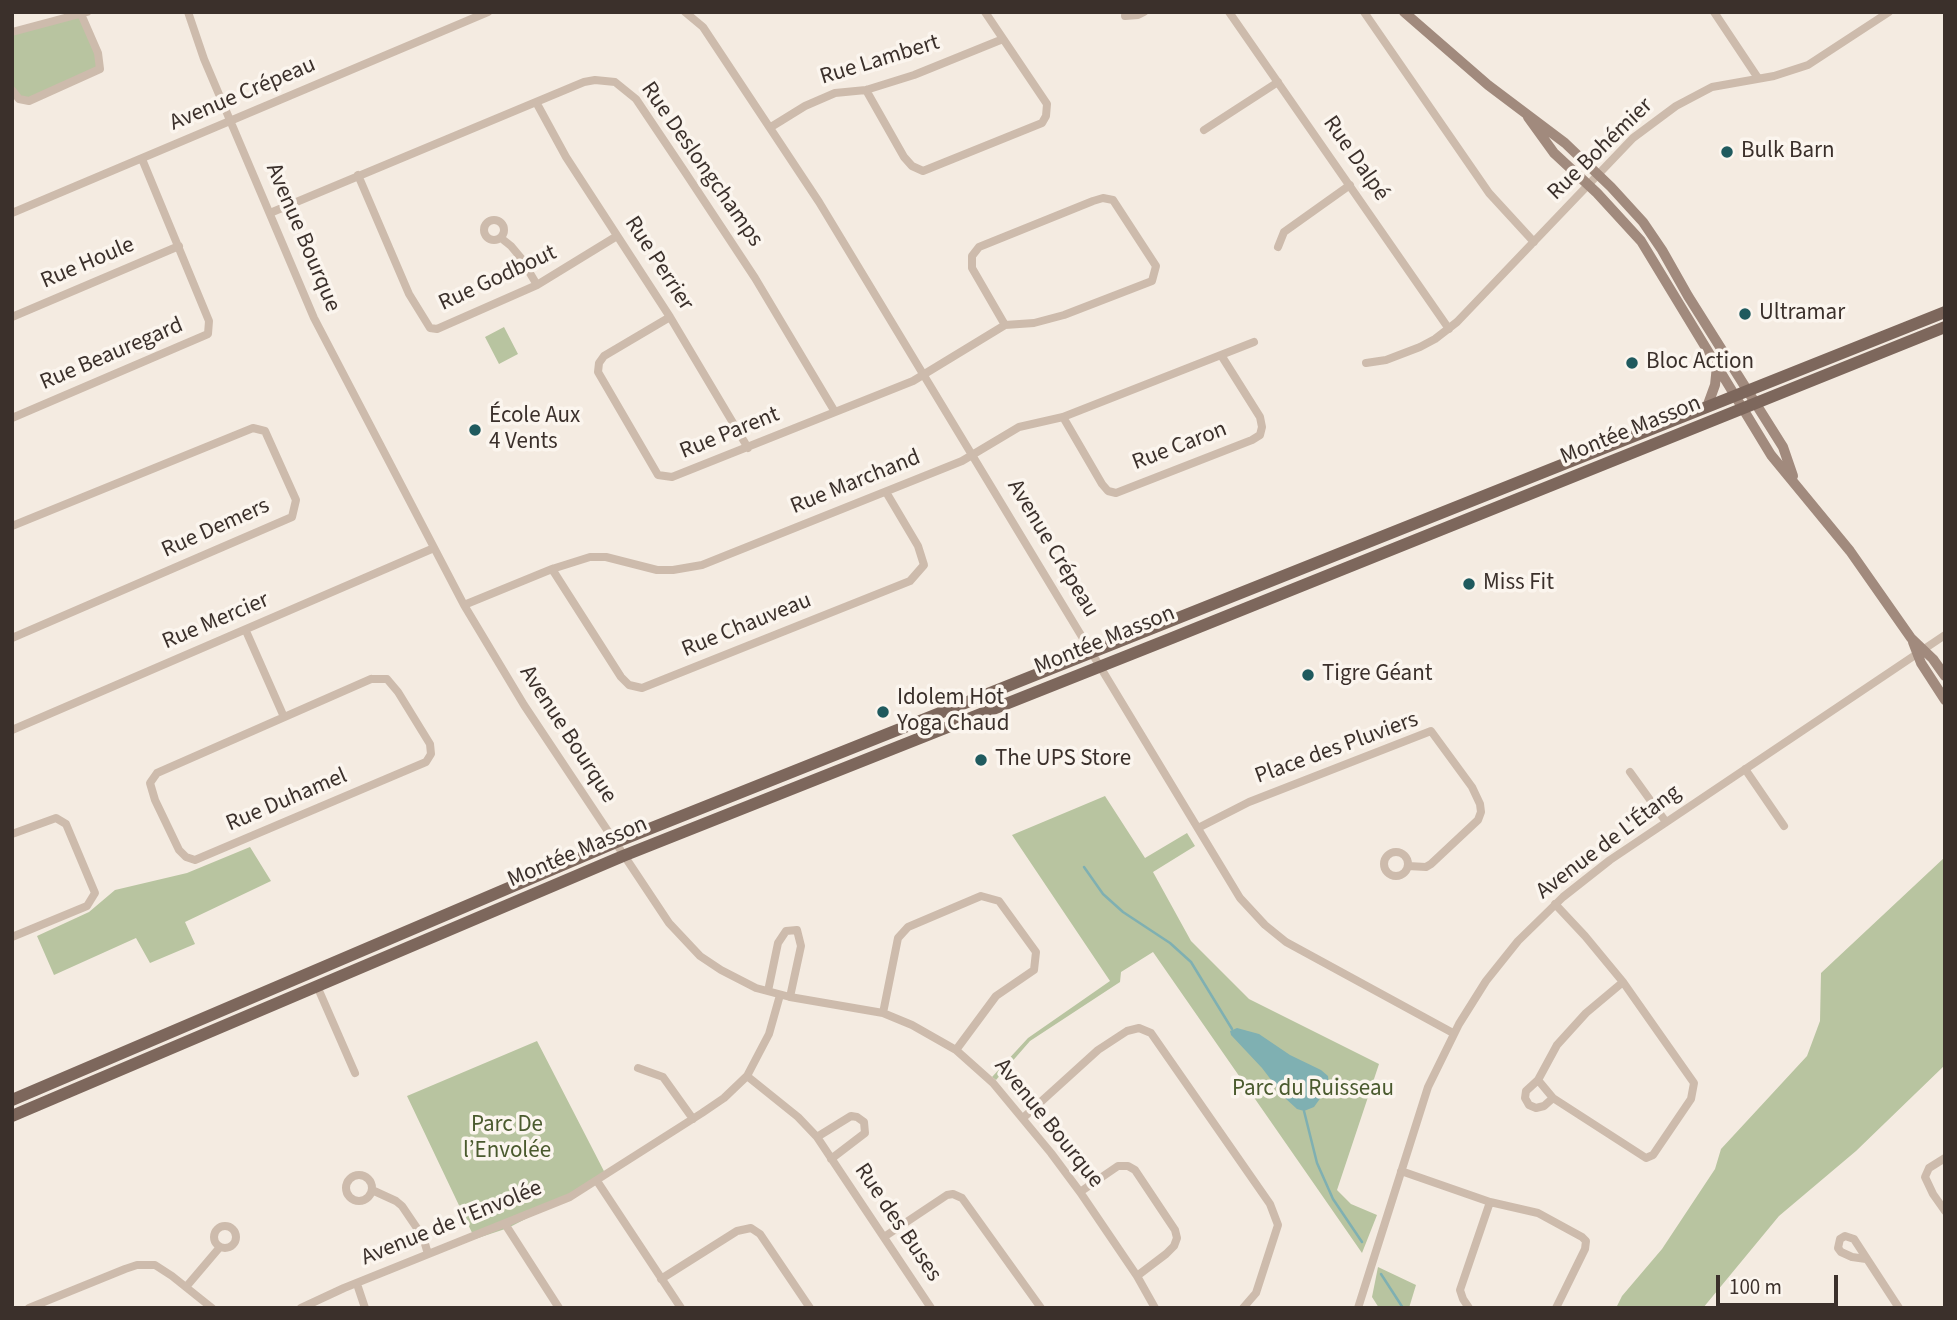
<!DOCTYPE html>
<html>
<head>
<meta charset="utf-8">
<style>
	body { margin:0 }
	#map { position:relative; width:1957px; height:1320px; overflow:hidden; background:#f4ebe1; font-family:"Source Sans 3",sans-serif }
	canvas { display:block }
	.frame { position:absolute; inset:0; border:14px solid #3b302b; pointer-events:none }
	.scale { position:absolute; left:1716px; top:1275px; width:122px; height:32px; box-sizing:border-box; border:4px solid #3b302b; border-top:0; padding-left:9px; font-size:21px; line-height:24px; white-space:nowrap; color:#3b302b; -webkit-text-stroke:5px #fbf5ee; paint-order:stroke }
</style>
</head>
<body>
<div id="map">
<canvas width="1957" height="1320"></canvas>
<div class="frame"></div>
<div class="scale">100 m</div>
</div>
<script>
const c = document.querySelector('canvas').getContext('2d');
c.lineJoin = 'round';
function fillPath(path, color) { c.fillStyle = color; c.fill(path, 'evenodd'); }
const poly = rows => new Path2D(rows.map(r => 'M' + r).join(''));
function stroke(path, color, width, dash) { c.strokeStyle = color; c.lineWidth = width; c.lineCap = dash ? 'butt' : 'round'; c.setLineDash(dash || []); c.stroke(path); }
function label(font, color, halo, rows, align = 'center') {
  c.font = font + ' "Source Sans 3",sans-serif'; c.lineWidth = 7; c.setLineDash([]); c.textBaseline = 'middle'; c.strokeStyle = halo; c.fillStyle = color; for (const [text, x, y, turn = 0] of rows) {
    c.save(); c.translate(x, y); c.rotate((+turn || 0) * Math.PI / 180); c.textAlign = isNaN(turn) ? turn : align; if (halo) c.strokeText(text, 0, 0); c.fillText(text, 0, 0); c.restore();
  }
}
const green = poly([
	[81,15,100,69,29,101,12,95,12,34],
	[504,327,518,354,499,364,485,337],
	[1105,796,1145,858,1187,833,1195,846,1153,872,1191,941,1249,999,1379,1064,1337,1190,1351,1204,1377,1215,1362,1253,1153,952,1121,972,1120,982,1030,1041,996,1080,992,1077,1028,1038,1110,981,1012,835],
	[250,847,271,881,185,922,195,944,150,963,136,938,54,975,37,936,89,912,115,890,187,873],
	[1945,857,1945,1065,1856,1151,1779,1216,1703,1308,1616,1308,1622,1296,1662,1249,1715,1169,1721,1149,1807,1056,1820,1021,1821,973],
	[537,1041,607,1177,508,1228,475,1239,407,1096],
	[1378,1267,1416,1285,1409,1308,1379,1308,1372,1297]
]);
const water = poly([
	[1237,1028,1259,1034,1290,1055,1321,1070,1328,1076,1329,1086,1314,1107,1304,1111,1297,1109,1285,1098,1262,1068,1231,1035,1230,1031]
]);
const stream = poly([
	[1084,867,1103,894,1123,912,1170,943,1191,962,1232,1029],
	[1304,1111,1317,1163,1333,1199,1362,1242],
	[1381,1274,1403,1308]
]);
const street = poly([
	[188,12,204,59,314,318,464,605,524,705,669,923,700,956,721,970,756,988,790,997,883,1013,912,1025,956,1050,993,1083,1051,1153,1080,1192,1137,1276,1155,1308],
	[685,12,703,27,819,202,1240,898,1265,925,1286,942,1453,1033],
	[1229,12,1449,329],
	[1364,12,1489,193,1534,242],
	[1714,12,1758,78],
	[1125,16,1138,15,1144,12],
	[12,32,87,12],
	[12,90,19,99,29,101,100,69,98,53,81,14],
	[866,90,904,157,912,166,923,171,1042,123,1046,116,1047,104,985,12],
	[536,102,566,157,670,317,748,448],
	[771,127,805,106,835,93,866,90,914,75,1003,39],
	[1204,130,1278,82],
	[358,175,409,294,430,328,437,329,537,285,617,236],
	[12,213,488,12],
	[270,213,584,82,595,80,615,82,636,99,685,172,755,278,835,412],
	'484 230a10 10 0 1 1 20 0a10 10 0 1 1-20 0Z',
	[501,238,511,246,521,258,537,285],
	[1278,247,1284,232,1350,185],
	[12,317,179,246],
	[670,317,604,356,599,363,598,372,658,475,672,477,913,381,1005,325,972,268,972,256,979,247,1093,201,1103,198,1113,200,1156,266,1152,281,1064,315,1034,323,1005,325],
	[1366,363,1386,360,1420,347,1435,339,1457,322,1633,138,1676,106,1712,87,1774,76,1808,65,1889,12],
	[1063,417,1102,484,1108,491,1116,493,1252,440,1260,435,1262,427,1260,417,1221,355],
	[12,418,208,334,209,321,142,159],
	[12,526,253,428,265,431,296,500,292,517,12,638],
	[552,569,621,677,629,685,642,688,910,581,924,565,918,546,886,492],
	[464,605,552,569,590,557,606,557,657,570,673,570,702,565,962,461,1019,427,1063,417,1254,342],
	[246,631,284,717],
	[371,679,387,679,398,692,430,744,431,754,426,762,195,860,186,857,179,850,155,800,150,783,157,773,371,679],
	[12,730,434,548],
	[1745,769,1784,826],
	[1630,772,1666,822],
	[1198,828,1249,802,1431,731,1472,787,1480,804,1481,812,1478,820,1431,864,1426,867,1408,866],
	[12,834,56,818,66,824,95,893,87,906,12,937],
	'1384 864a12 12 0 1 1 24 0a12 12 0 1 1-24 0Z',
	[1555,904,1585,936,1623,982,1694,1083,1691,1099,1653,1155,1646,1158,1553,1098,1538,1080,1557,1045,1586,1013,1623,982],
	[317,986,355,1073],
	[768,991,778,943,786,931,797,930,801,946,790,997],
	[883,1013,898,938,908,927,981,896,999,901,1036,952,1034,970,996,996,956,1050],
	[638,1068,663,1077,693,1119],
	[747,1076,798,1117,817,1137,931,1308],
	[1538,1080,1526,1091,1525,1098,1529,1105,1536,1108,1544,1106,1553,1098],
	[1023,1118,1098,1050,1127,1031,1139,1028,1151,1033,1270,1204,1278,1225,1256,1293,1243,1308],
	[817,1137,851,1116,857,1117,864,1122,865,1133,831,1159],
	[1945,1158,1929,1168,1925,1177,1933,1194,1945,1211],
	[1401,1171,1490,1202,1538,1213,1582,1237,1586,1241,1585,1249,1556,1308],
	'346 1188a13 13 0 1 1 26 0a13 13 0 1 1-26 0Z',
	[597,1181,681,1308],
	[372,1190,396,1201,402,1206,423,1237,428,1254],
	[1080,1192,1118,1166,1128,1166,1135,1170,1175,1230,1177,1238,1174,1246,1166,1254,1137,1276],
	[505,1224,559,1308],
	'214 1237a11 11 0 1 1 22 0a11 11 0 1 1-22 0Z',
	[884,1237,947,1195,953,1194,962,1198,1041,1308],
	[1866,1259,1852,1257,1841,1252,1838,1248,1840,1239,1845,1236,1854,1239,1899,1308],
	[661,1279,737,1231,751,1228,760,1234,810,1308],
	[357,1284,365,1308],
	[186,1287,220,1247],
	[29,1308,125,1269,137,1265,155,1265,172,1276,212,1308],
	[301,1308,344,1288,570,1197,702,1113,724,1098,747,1076,769,1034,780,995],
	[1358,1308,1428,1087,1459,1024,1486,981,1518,941,1563,897,1610,860,1945,635],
	[1469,1308,1463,1299,1460,1290,1490,1202]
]);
const secondary = poly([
	[1404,12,1488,85,1565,143,1611,187,1643,222,1662,250,1688,296,1783,447,1793,476],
	[1528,117,1554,153,1597,193,1641,241,1771,455,1850,551,1911,638,1933,659,1945,676],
	[1707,407,1715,385,1717,366],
	[1913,642,1921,663,1945,700]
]);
const primary = poly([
	[12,1100,614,843,1945,312],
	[12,1116,623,856,1172,638,1945,327]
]);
const markers = [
	[1727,152,7,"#1f5a5e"],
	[1745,314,7,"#1f5a5e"],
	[1632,363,7,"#1f5a5e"],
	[475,430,7,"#1f5a5e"],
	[1469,584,7,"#1f5a5e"],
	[1308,675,7,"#1f5a5e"],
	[883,712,7,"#1f5a5e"],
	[981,760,7,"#1f5a5e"]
];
const streetNames = [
	["Rue Lambert",880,61,-17],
	["Avenue Crépeau",243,95,-23],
	["Rue Bohémier",1601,150,-44],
	["Rue Dalpé",1355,159,55],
	["Rue Deslongchamps",701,165,55],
	["Avenue Bourque",302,238,67],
	["Rue Houle",88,264,-23],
	["Rue Perrier",658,264,57],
	["Rue Godbout",498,279,-25],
	["Rue Beauregard",112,355,-23],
	["Montée Masson",1631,431,-22],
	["Rue Parent",730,434,-22],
	["Rue Caron",1180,447,-21],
	["Rue Marchand",856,483,-22],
	["Rue Demers",216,529,-24],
	["Avenue Crépeau",1052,549,59],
	["Rue Mercier",216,622,-23],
	["Rue Chauveau",747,626,-22],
	["Montée Masson",1105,641,-22],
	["Avenue Bourque",567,735,57],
	["Place des Pluviers",1337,749,-20],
	["Rue Duhamel",287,801,-23],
	["Avenue de L'Étang",1609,843,-37],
	["Montée Masson",578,853,-23],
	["Avenue Bourque",1048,1124,51],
	["Rue des Buses",897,1223,56],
	["Avenue de l'Envolée",452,1224,-22]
];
const poiNames = [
	["Bulk Barn",1741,152],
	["Ultramar",1759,314],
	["Bloc Action",1646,363],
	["École Aux",489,417],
	["4 Vents",489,443],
	["Miss Fit",1483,584],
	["Tigre Géant",1322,675],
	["Idolem Hot",897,699],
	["Yoga Chaud",897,725],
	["The UPS Store",995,760]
];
const parkNames = [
	["Parc du Ruisseau",1313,1090],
	["Parc De",507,1126],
	["l’Envolée",507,1152]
];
fillPath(green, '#b8c4a0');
fillPath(water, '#7fb0b2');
stroke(stream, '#7fb0b2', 2.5);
stroke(street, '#cdbbac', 8);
stroke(secondary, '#a18a7d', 10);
stroke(primary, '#7d675c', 12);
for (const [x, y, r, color] of markers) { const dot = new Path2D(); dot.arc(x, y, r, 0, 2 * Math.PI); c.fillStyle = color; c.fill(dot); stroke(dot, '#fbf5ee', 2.5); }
label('23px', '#3b302b', '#fbf5ee', streetNames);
label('23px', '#3b302b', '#fbf5ee', poiNames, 'left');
label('23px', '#4a5a2e', '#fbf5ee', parkNames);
</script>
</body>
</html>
